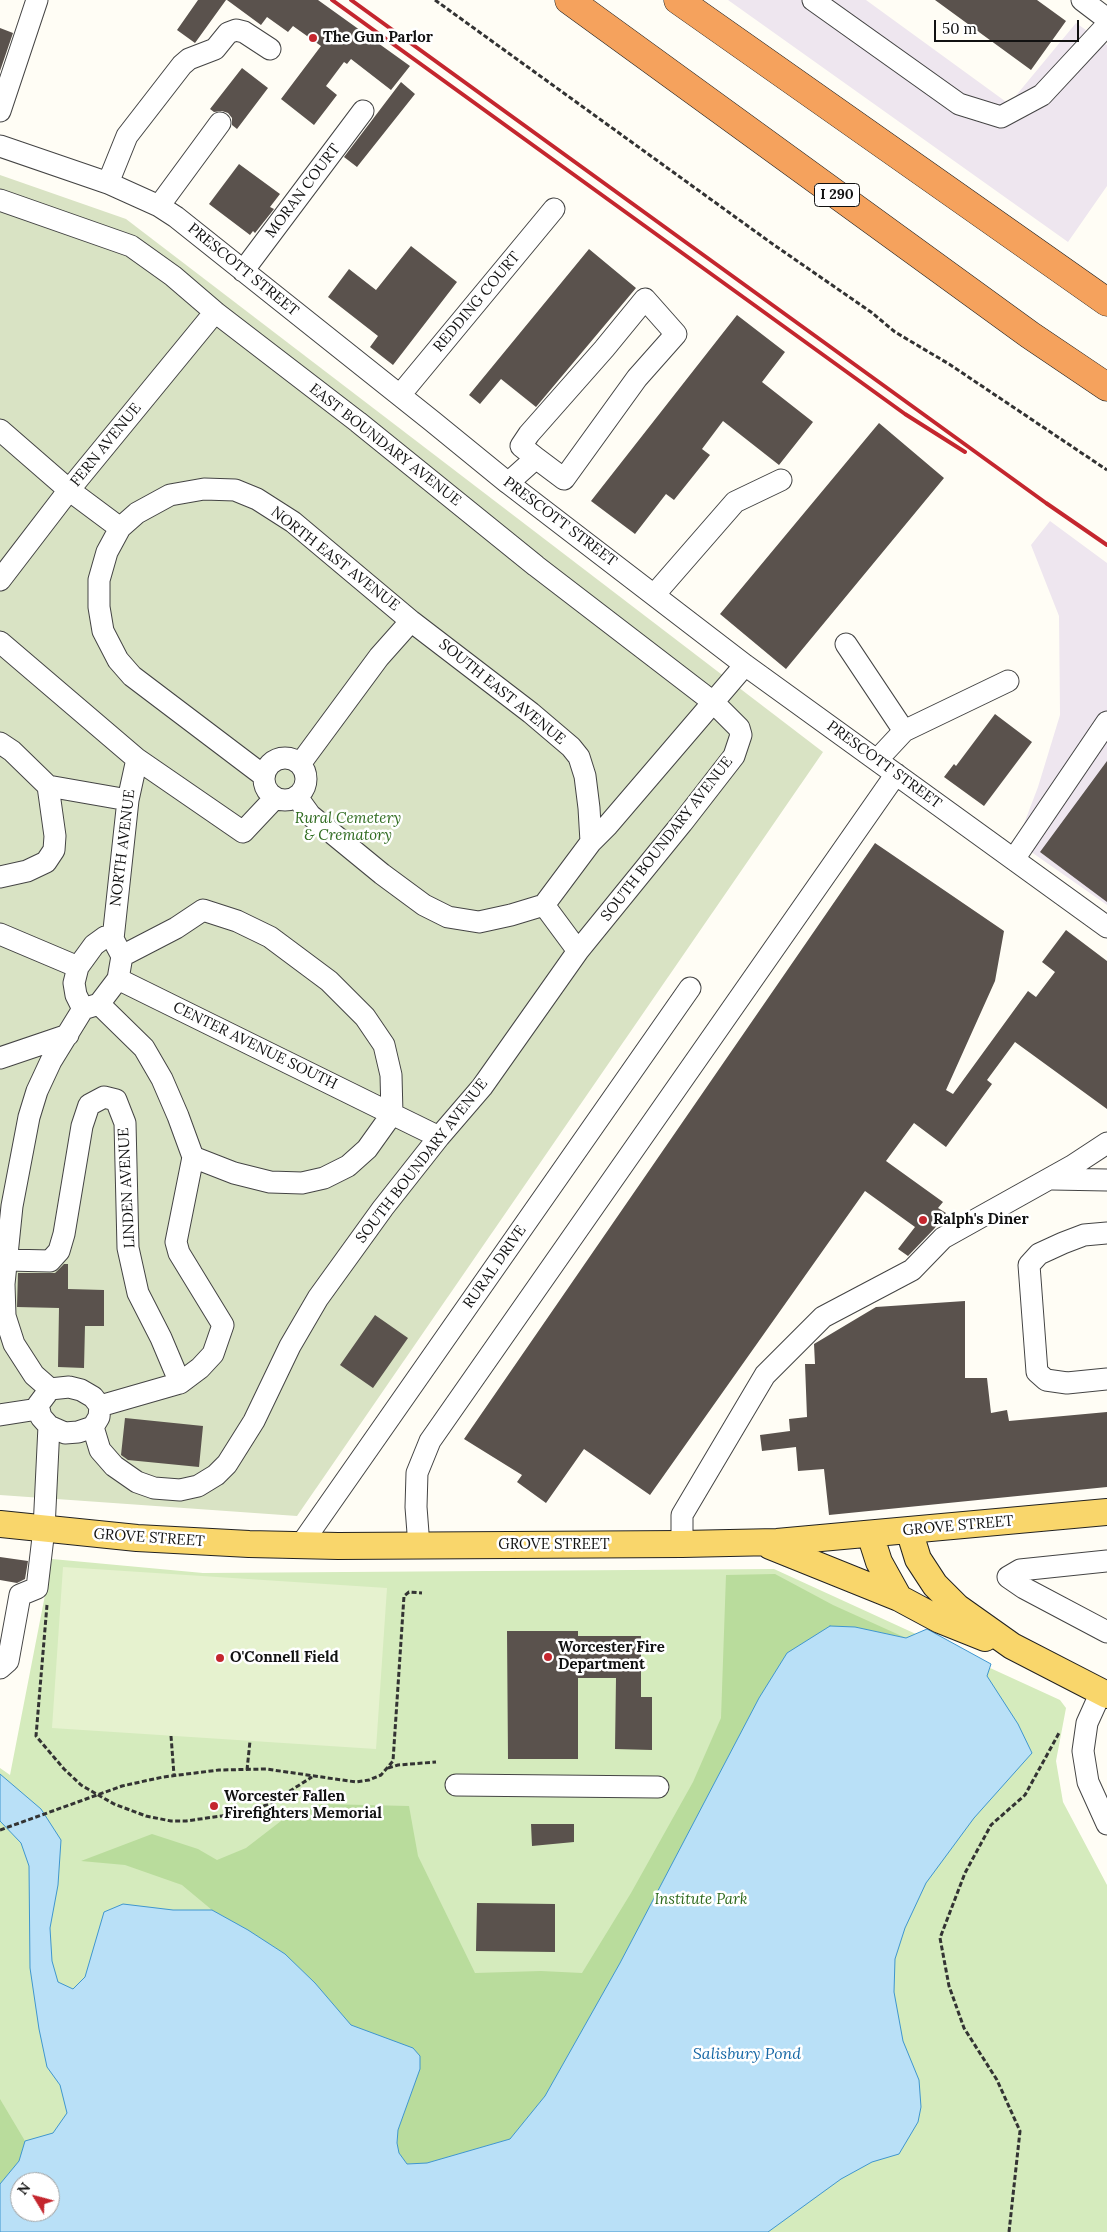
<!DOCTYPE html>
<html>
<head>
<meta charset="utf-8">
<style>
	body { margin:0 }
	#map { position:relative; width:1107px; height:2232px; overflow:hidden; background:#fffdf5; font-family:Lora,serif }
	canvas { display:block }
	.north { position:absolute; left:10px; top:2172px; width:50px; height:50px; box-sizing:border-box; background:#fff; border:1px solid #a0a0a0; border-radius:50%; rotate:307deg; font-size:14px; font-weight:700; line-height:20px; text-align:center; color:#111 }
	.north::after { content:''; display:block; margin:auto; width:18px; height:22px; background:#c4262e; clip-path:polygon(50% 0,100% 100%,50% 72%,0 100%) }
	.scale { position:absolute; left:934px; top:20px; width:145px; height:22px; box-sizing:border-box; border:2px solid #111; border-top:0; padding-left:6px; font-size:15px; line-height:18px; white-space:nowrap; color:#111; -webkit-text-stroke:4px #fff; paint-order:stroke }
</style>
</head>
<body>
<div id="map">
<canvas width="1107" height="2232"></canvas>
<div class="north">N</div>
<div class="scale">50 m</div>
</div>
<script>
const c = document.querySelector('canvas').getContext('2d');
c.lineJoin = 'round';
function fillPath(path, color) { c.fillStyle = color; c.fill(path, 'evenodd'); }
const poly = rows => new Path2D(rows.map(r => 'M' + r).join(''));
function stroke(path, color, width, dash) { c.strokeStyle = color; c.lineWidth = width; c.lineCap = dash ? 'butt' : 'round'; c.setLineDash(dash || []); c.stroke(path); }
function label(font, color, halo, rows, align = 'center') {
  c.font = font + ' Lora,serif'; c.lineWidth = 5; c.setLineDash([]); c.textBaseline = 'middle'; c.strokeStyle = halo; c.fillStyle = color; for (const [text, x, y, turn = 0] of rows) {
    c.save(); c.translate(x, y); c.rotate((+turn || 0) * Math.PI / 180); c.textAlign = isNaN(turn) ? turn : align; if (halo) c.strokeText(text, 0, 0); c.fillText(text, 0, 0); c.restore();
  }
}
const industrial = poly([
	[728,0,866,0,1009,104,1076,23,1107,45,1107,186,1068,242],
	[1050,521,1107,563,1107,905,1017,842,1038,787,1060,715,1059,616,1031,545]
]);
const green = poly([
	[52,1559,203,1573,774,1569,1060,1700,1066,1708,1056,1761,1063,1802,1107,1885,1107,2232,0,2232,0,1768,10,1775],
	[20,2182,50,2182,50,2212,20,2212]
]);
const forest = poly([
	[775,1574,833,1605,906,1638,855,1627,787,1653,759,1698,620,1963,545,2096,510,2139,427,2163,407,2164,399,2153,397,2143,398,2130,420,2069,364,2030,351,2025,315,1983,285,1954,248,1930,212,1910,182,1885,125,1865,81,1861,152,1834,198,1849,217,1860,246,1848,281,1821,322,1804,409,1806,418,1856,475,1973,541,1971,582,1973,631,1893,693,1782,721,1718,726,1575],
	[0,2099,25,2141,19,2161,0,2184]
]);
const cemetery = poly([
	[0,175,126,219,823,752,297,1516,0,1495]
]);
const pitch = poly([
	[63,1567,387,1588,376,1749,52,1728]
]);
const water = poly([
	[830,1626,855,1627,906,1638,927,1629,991,1664,987,1676,1018,1724,1032,1753,974,1818,926,1883,905,1928,895,1959,894,1992,903,2041,919,2080,921,2107,918,2122,899,2154,872,2162,841,2179,768,2232,0,2232,0,2184,19,2161,25,2141,53,2133,67,2113,60,2085,47,2067,39,2029,30,1968,29,1866,21,1843,0,1821,0,1774,41,1809,61,1840,58,1885,50,1928,52,1961,58,1982,73,1989,85,1977,104,1912,123,1904,173,1910,212,1910,248,1930,285,1954,315,1983,351,2025,413,2048,420,2056,420,2069,398,2130,397,2143,399,2153,407,2164,427,2163,510,2139,545,2096,620,1963,759,1698,787,1653,830,1626],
	[20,2182,50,2182,50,2212,20,2212,20,2182]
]);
const building = poly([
	[198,0,226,0,195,43,177,30],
	[227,0,318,0,410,66,391,90,351,59,347,64,344,62,326,86,337,95,314,125,281,99,321,46,293,26,288,32,267,17,261,25],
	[935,0,1037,0,1066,21,1031,70],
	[0,28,13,33,0,71],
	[242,68,268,88,237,129,232,125,232,118,228,113,222,111,214,112,210,109],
	[401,82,415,94,357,167,344,157],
	[239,164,280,194,270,207,274,209,255,233,253,231,250,235,209,204],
	[411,246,457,282,393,365,370,347,378,336,328,297,349,269,376,290],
	[589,249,636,288,536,407,501,379,480,404,469,395],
	[737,315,785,352,762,382,813,422,779,465,723,421,702,449,710,455,674,500,666,494,635,534,591,501],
	[879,423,944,478,786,669,720,614],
	[995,714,1032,742,984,806,944,777,954,764,956,766],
	[1107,761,1107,902,1040,852],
	[875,843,1004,931,995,981,946,1090,953,1094,1028,991,1036,997,1055,972,1042,962,1066,930,1107,961,1107,1109,1015,1042,987,1080,992,1084,946,1147,914,1123,886,1161,943,1202,938,1208,946,1213,934,1229,908,1256,898,1249,915,1227,865,1191,650,1495,584,1449,546,1503,517,1482,522,1475,464,1439],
	[64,1264,68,1264,68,1289,104,1290,104,1326,85,1326,84,1368,58,1367,59,1308,17,1307,18,1273,55,1273],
	[965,1301,965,1378,987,1378,991,1413,1007,1410,1009,1421,1107,1412,1107,1487,829,1515,824,1469,798,1471,796,1447,762,1451,760,1435,790,1431,789,1419,807,1417,805,1364,815,1364,814,1344,876,1307],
	[375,1315,408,1338,373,1388,340,1365],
	[125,1418,203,1426,199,1467,128,1460,121,1455],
	[0,1557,28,1561,25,1579,17,1583,0,1580],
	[507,1631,578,1631,578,1636,641,1636,641,1697,652,1697,652,1750,615,1749,616,1678,578,1678,578,1759,508,1759],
	[531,1824,574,1824,574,1842,532,1846],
	[477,1903,555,1904,555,1952,476,1951]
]);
const path = poly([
	[435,0,774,245,871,312,895,332,949,364,1107,470],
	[47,1605,36,1736,64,1769,81,1785,114,1804,146,1816,171,1821,186,1821,249,1812,271,1803,312,1777],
	[171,1736,174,1775],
	[388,1768,398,1765,436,1762],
	[247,1770,250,1741],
	[0,1830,122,1786,163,1777,219,1770,266,1769,356,1782,369,1780,381,1775,393,1761,404,1596,409,1592,422,1593],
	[1009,2232,1020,2131,997,2080,964,2028,949,1986,940,1938,965,1873,991,1825,1025,1795,1059,1733]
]);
const minor = poly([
	[813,0,959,104,1001,117,1042,95,1107,25],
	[1082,0,1107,19],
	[0,111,37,0],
	[0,146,108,183,159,206,176,217,432,421,508,483,745,665,1107,927],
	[108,183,127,136,182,65,189,59,215,49,228,33,236,30,244,32,270,49],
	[0,200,131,246,173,276,215,312,358,422,536,566,713,702,739,728,741,735,734,756,682,823,578,951,482,1087,439,1137,383,1208,318,1298,290,1346,254,1421,227,1464,216,1475,198,1486,180,1490,154,1488,137,1482,114,1466,100,1450,93,1427],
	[159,206,220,123],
	[243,271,363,111],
	[400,395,554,209],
	[0,430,69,490,120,528],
	[508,483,536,458,564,479,637,378,676,334,645,299,604,349,529,434,521,446,536,458],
	[0,580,69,490,215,312],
	[654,595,735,502,781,480],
	[0,642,137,759,243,832,275,798],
	[846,644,904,731],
	[0,743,12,751,48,786,55,836,54,850,46,862,27,871,0,877],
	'264 779a21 21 0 1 1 42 0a21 21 0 1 1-42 0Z',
	[877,760,904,731,1008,681],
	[300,764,379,657,411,621],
	[264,776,132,676,118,660,103,631,99,607,99,580,107,552,120,528,137,513,170,495,204,489,235,490,257,499,293,522,411,621,531,713,571,747,579,757,585,776,589,808,591,842,544,905],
	[48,786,128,800],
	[297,797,310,815,382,874,424,905,448,917,479,922,511,915,544,905],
	[591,842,608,825,745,665],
	[1014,859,1107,722],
	[544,905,578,951],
	[0,934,78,967],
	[105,937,113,939,122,956,118,979,99,1004,83,1009,76,995,74,983,78,967,94,945,105,937],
	[113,939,128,800,137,759],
	[118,979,392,1114,391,1075,384,1045,365,1017,329,981,270,937,237,921,203,910,176,928,122,956],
	[99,1004,144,1048,162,1079,178,1116,193,1157,176,1242,179,1253,223,1325,213,1354,200,1368,180,1383,100,1406],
	[0,1058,68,1035],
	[193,1157,234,1173,270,1182,302,1183,324,1178,348,1166,367,1149,392,1114,439,1137],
	[1052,1179,1107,1180],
	[1107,1233,1084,1235,1063,1243,1039,1254,1029,1265,1037,1372,1046,1380,1067,1383,1107,1379],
	[7,1260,50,1261,59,1251,64,1234,82,1126,89,1105,104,1097,116,1100,125,1123,128,1248,138,1293,161,1338,180,1383],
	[69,1387,81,1390,93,1397,100,1406,99,1417,93,1427,78,1432,65,1433,49,1426,41,1417,38,1405,50,1389,69,1387],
	[50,1389,34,1375,14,1344,5,1316,4,1284,12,1206,29,1117,37,1091,51,1061,83,1009],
	[0,1415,38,1409],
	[682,1544,682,1515,765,1375,823,1317,912,1270,943,1238,1072,1166,1107,1143],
	[300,1546,690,988],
	[419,1546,416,1507,417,1473,430,1441,896,774],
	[1107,1561,1020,1570,1008,1577,1024,1588,1107,1632],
	[0,1668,8,1661,20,1595,37,1588,44,1529,49,1426],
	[1101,1692,1087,1723,1083,1751,1088,1782,1107,1824],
	[456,1785,658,1787]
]);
const major = poly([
	[0,1524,137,1538,249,1544,338,1546,682,1544,777,1542,1107,1512],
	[909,1530,918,1559,935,1585,957,1607,1012,1646,1107,1695],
	[870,1534,879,1562,899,1598,940,1620,985,1638],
	[770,1546,899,1598]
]);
const highway = poly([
	[569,0,1030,335,1107,387],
	[678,0,1107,302]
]);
const rail = poly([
	[332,0,905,414,965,452],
	[351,0,1046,503,1107,545]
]);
const markers = [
	[313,38,5,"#c4262e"],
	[923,1220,5,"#c4262e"],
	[548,1657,5,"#c4262e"],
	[220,1658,5,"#c4262e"],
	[214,1806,5,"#c4262e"]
];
const shields = [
	[837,195,45]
];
const shieldNames = [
	["I 290",837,195]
];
const poiNames = [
	["The Gun Parlor",323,38],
	["Ralph's Diner",933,1220],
	["Worcester Fire",558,1648],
	["Department",558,1665],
	["O'Connell Field",230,1658],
	["Worcester Fallen",224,1797],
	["Firefighters Memorial",224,1814]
];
const streetNames = [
	["MORAN COURT",303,191,-53],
	["PRESCOTT STREET",243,270,39],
	["REDDING COURT",477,302,-50],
	["FERN AVENUE",106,445,-51],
	["EAST BOUNDARY AVENUE",385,445,38],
	["PRESCOTT STREET",560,522,37],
	["NORTH EAST AVENUE",335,559,38],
	["SOUTH EAST AVENUE",502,692,39],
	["PRESCOTT STREET",884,765,36],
	["SOUTH BOUNDARY AVENUE",667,839,-52],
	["NORTH AVENUE",123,848,-83],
	["CENTER AVENUE SOUTH",255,1046,26],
	["SOUTH BOUNDARY AVENUE",422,1161,-52],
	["LINDEN AVENUE",127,1188,-93],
	["RURAL DRIVE",495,1267,-55],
	["GROVE STREET",958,1526,-5],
	["GROVE STREET",149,1538,4],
	["GROVE STREET",554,1545]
];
const parkNames = [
	["Rural Cemetery",348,819],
	["& Crematory",348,836],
	["Institute Park",701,1900]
];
const waterNames = [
	["Salisbury Pond",747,2054]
];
fillPath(industrial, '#eee6ef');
fillPath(green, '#d5ebbd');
fillPath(forest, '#b9dc9c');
fillPath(cemetery, '#d9e3c4');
fillPath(pitch, '#e6f2cf');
fillPath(water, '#b9e0f7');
stroke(water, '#3f96cf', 1);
fillPath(building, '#5a524d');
stroke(minor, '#444', 23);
stroke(major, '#222', 28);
stroke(highway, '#222', 29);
stroke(path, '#333', 3, [5, 2.5]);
stroke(minor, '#fff', 21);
stroke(major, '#f9d66b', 26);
stroke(highway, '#f5a25d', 28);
stroke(rail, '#c4262e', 4);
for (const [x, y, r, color] of markers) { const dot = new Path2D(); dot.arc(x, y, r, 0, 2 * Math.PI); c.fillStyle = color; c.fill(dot); stroke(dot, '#fff', 2); }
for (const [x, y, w] of shields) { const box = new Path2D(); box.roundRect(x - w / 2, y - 11.5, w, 23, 4); c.fillStyle = '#fff'; c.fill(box); stroke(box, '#111', 1); }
label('bold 14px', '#111', null, shieldNames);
label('bold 15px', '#111', '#fff', poiNames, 'left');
label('15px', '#111', '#fff', streetNames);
label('italic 15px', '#2f6b1f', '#fff', parkNames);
label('italic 16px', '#1768a6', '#fff', waterNames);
</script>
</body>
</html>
